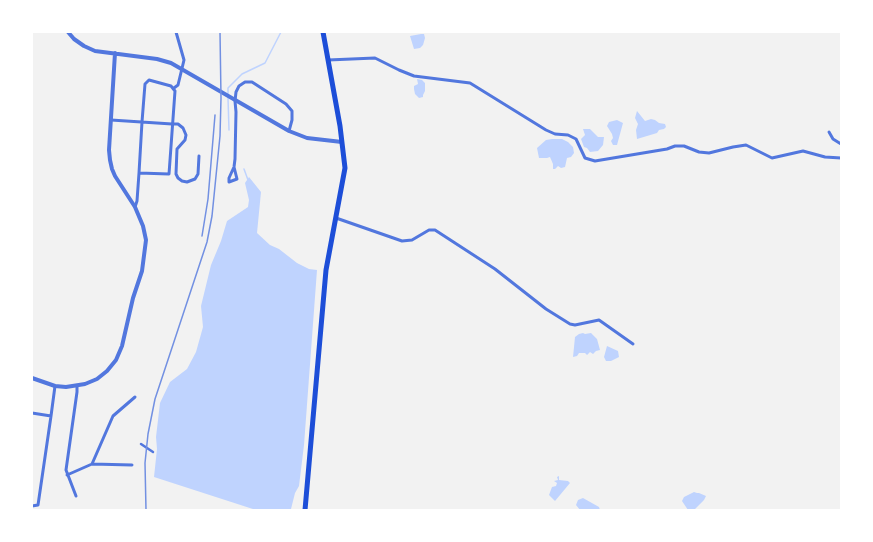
<!DOCTYPE html>
<html>
<head>
<meta charset="utf-8">
<style>
	body { margin:0 }
	#map { position:relative; width:873px; height:542px; overflow:hidden; background:#f2f2f2; font-family:Manrope,sans-serif }
	canvas { display:block }
	.frame { position:absolute; inset:0; border:33px solid #fff; pointer-events:none }
</style>
</head>
<body>
<div id="map">
<canvas width="873" height="542"></canvas>
<div class="frame"></div>
</div>
<script>
const c = document.querySelector('canvas').getContext('2d');
c.lineJoin = 'round';
function fillPath(path, color) { c.fillStyle = color; c.fill(path, 'evenodd'); }
const poly = rows => new Path2D(rows.map(r => 'M' + r).join(''));
function stroke(path, color, width, dash) { c.strokeStyle = color; c.lineWidth = width; c.lineCap = dash ? 'butt' : 'round'; c.setLineDash(dash || []); c.stroke(path); }
const water = poly([
	[421,34,424,34,425,38,423,45,420,48,414,49,410,36],
	[417,79,422,80,425,83,425,91,423,95,423,97,419,98,415,94,414,89,414,86,418,84],
	[637,111,645,121,651,119,655,120,659,123,665,124,666,127,664,129,659,130,657,133,637,139,636,130,638,124,635,118],
	[617,120,623,123,617,145,613,145,611,141,613,138,612,134,607,126,609,122],
	[583,129,590,129,598,137,604,137,603,145,598,151,590,152,587,148,584,147,581,139,585,135],
	[552,139,562,139,568,142,573,147,574,153,571,157,567,158,565,167,561,168,558,166,555,169,553,169,553,164,550,157,547,158,539,158,537,148,546,140],
	[249,177,261,192,257,233,270,245,279,249,297,263,309,269,317,270,304,445,299,486,295,493,291,509,287,510,256,510,154,477,157,449,156,437,160,403,170,382,187,369,196,352,203,327,201,306,211,265,221,241,227,221,248,207,249,200,245,183],
	[583,333,585,334,591,333,597,339,600,350,596,351,593,354,590,352,587,355,585,353,579,353,577,356,573,357,575,337,579,334],
	[607,346,618,351,619,357,611,361,606,361,604,357],
	[559,476,559,480,568,481,570,483,555,501,549,495,552,487,556,486,557,483,554,481,558,480,557,477],
	[694,492,697,493,699,493,706,496,704,500,694,510,688,510,682,501,684,497],
	[583,498,599,507,600,510,580,510,576,505,578,500]
]);
const stream = poly([
	[228,94,228,88,242,74,265,63,281,32],
	[228,98,229,130],
	[244,169,248,180]
]);
const pedestrian = poly([
	[141,444,153,452]
]);
const minor = poly([
	[328,60,375,58,399,70,414,76,470,83,546,130,555,134,568,135,576,139,585,158,595,161,667,149,675,146,684,146,699,152,709,153,733,147,746,145,772,158,803,151,825,157,841,158],
	[174,88,178,85,184,60,176,32],
	[111,120,172,124,178,124,183,128,186,135,185,140,177,149,176,174,178,178,182,181,187,182,195,179,198,174,199,156],
	[829,132,833,139,841,144],
	[234,167,237,179,229,182,229,178,234,167,235,159,236,112,235,101,236,92,239,86,245,82,252,82,286,104,292,111,292,120,289,131],
	[135,207,137,201,139,173,142,122,145,84,149,80,171,86,175,91,169,174,139,173],
	[336,218,402,241,412,240,429,230,435,230,495,269,546,309,570,324,575,325,599,320,633,344],
	[32,413,51,416,55,386],
	[92,464,132,465],
	[67,475,92,464,113,416,135,397],
	[76,496,66,470,77,392,77,386],
	[32,506,38,505,51,416]
]);
const tertiary = poly([
	[68,32,74,39,84,46,95,51,157,59,171,63,289,131,307,138,342,142],
	[32,378,55,386,66,387,85,384,97,379,107,371,116,360,122,346,133,298,142,271,146,240,143,226,135,207,115,176,112,169,110,160,109,150,115,53]
]);
const primary = poly([
	[305,510,326,270,345,168,340,126,323,32]
]);
const rail = poly([
	[202,236,208,199,215,115],
	[146,510,145,463,148,434,155,399,207,242,212,216,220,136,221,98,220,32]
]);
fillPath(water, '#bfd3fe');
stroke(stream, '#bfd3fe', 1.5);
stroke(pedestrian, '#5277de', 2.5);
stroke(minor, '#5277de', 3);
stroke(tertiary, '#5277de', 4);
stroke(primary, '#1d4ed8', 5);
stroke(rail, '#7290e2', 1.5);
</script>
</body>
</html>
